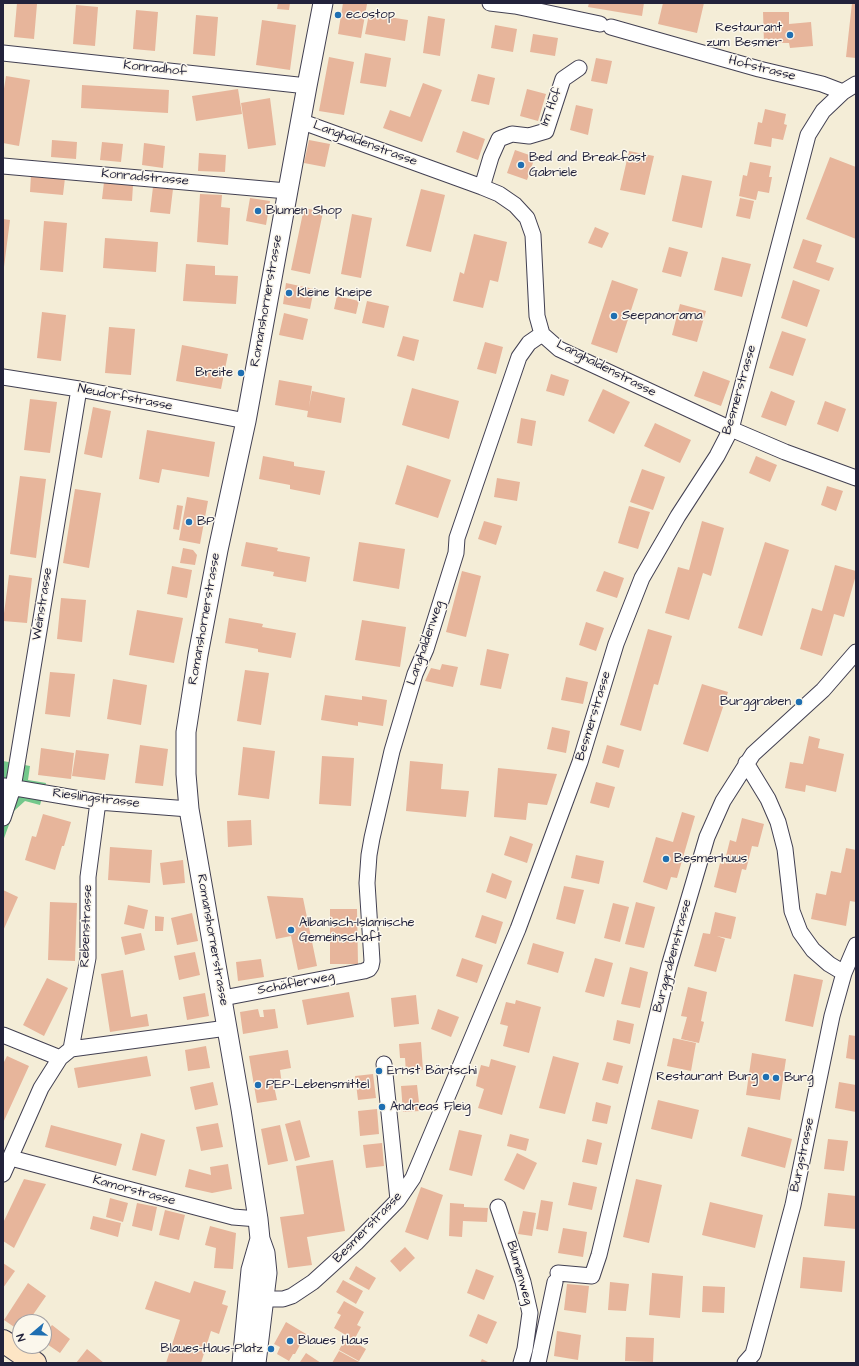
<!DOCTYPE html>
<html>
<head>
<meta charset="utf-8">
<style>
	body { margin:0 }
	#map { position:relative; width:859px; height:1366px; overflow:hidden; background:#f4edd7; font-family:"Architects Daughter",sans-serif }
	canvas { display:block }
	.frame { position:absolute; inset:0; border:4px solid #22223b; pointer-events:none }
	.north { position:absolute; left:12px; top:1314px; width:40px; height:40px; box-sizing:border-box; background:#fbf7ec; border:1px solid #a4a2a5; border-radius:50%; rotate:251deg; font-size:11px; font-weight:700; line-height:16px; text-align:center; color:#22223b }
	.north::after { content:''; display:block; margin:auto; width:14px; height:18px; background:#1f6fb2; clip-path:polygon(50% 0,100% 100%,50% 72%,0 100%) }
</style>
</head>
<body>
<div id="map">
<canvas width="859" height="1366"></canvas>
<div class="frame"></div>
<div class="north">N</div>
</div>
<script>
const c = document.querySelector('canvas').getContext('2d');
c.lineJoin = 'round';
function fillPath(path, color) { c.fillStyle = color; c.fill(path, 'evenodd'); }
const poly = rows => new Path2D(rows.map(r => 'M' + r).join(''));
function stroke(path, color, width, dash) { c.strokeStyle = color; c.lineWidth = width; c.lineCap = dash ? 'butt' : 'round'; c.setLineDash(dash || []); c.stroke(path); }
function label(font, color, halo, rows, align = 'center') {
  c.font = font + ' "Architects Daughter",sans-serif'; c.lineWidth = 3; c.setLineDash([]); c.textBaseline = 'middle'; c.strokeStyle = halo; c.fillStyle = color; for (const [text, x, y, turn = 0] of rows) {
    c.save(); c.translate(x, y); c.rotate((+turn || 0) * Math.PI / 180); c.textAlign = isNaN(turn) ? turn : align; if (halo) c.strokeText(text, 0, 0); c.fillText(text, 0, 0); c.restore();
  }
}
const green = poly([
	[3,761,30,766,28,780,46,783,40,805,25,801,14,811,3,841]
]);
const building = poly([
	[17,3,37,4,34,39,14,37],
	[278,3,290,3,289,10,277,9],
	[343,3,367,4,361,38,338,34],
	[589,3,644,3,642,16,588,7],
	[663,3,704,3,697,33,658,24],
	[852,3,856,3,856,58,846,57],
	[76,5,98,7,95,46,73,44],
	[136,10,158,12,155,51,133,49],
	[763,12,789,12,789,24,811,22,813,46,790,48,789,43,764,43],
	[369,14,408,20,405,41,365,34],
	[196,15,218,17,215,56,193,54],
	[428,16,445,19,440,56,423,53],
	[262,20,296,25,290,70,256,65],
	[495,25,517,29,513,52,491,48],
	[533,34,558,38,555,56,530,52],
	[365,53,391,58,386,87,360,83],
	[329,57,354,62,344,115,319,111],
	[596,58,612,61,607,84,591,81],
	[478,74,495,78,489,105,471,101],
	[6,76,30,80,19,146,3,143,3,95],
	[423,83,442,90,422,142,383,128,390,110,410,117],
	[82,85,169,90,168,113,81,108],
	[238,89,242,114,196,121,192,96],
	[527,89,546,94,538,121,520,116],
	[270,98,276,145,248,149,241,103],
	[576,105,593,109,588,135,570,130],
	[765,109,786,114,784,124,787,125,783,140,772,138,771,147,754,144,758,122,762,123],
	[463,131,485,139,478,160,456,152],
	[52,140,77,142,76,159,51,157],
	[309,140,330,144,325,167,304,163],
	[102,142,123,144,121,162,100,160],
	[144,143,165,146,163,168,142,165],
	[515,150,535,157,527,180,507,173],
	[629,151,654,156,645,195,620,190],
	[199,153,226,155,225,172,198,171],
	[830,157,856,167,856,239,806,219],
	[750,162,771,166,769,177,772,177,769,193,758,191,756,200,739,196,743,175,747,176],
	[31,175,65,178,63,195,30,192],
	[682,175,712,181,702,228,672,221],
	[104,182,133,185,132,201,102,199],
	[153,187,173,189,170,214,150,212],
	[421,189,445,195,431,252,406,246],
	[200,194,222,195,221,207,230,208,228,245,197,242],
	[250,198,270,201,266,225,246,221],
	[740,198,754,201,750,219,736,216],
	[304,208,323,212,310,274,291,270],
	[352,214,372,218,361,278,341,274],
	[3,219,10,220,4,267,3,267],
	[44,221,67,223,63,272,40,270],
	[595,227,609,233,602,248,588,243],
	[474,234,507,242,498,282,490,280,483,308,453,301,460,272,464,274],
	[105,238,158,242,156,272,103,268],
	[803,239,822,245,816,262,834,268,829,281,793,268],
	[669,247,688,252,681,277,662,272],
	[722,257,751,264,742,297,714,290],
	[186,264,215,266,215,275,238,276,236,304,183,301],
	[612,280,638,289,617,353,591,344],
	[793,280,820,290,807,327,781,318],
	[286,283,314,289,310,309,283,304],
	[337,296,359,301,356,314,334,309],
	[367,301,389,306,384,328,362,323],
	[680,304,706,311,697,342,672,335],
	[42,312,66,315,61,361,37,358],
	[284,313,308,319,303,340,279,335],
	[109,327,135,329,131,375,105,373],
	[782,331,806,339,793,376,769,368],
	[403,336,419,340,414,361,397,356],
	[485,342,503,347,496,374,477,369],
	[182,345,228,354,221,389,176,381],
	[703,371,730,381,721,406,694,396],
	[551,374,569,380,564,396,546,391],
	[279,380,312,386,309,407,312,391,345,398,341,423,307,417,308,411,275,405],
	[412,388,459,401,449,439,402,425],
	[603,389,630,402,614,434,588,421],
	[771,391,795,401,786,426,761,417],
	[30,399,57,402,50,453,24,450],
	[825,401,846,409,838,432,817,424],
	[93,407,111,411,102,458,84,454],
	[521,418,536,421,532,446,517,443],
	[655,423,691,440,680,463,644,446],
	[147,430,215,442,209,477,162,469,159,483,139,479],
	[263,456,294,462,294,466,325,471,320,495,290,489,290,485,259,479],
	[756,456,777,465,770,482,749,473],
	[407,465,451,480,438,518,395,504],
	[642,469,665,477,653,510,630,502],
	[20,476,46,479,36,558,10,554],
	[497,478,520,482,517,501,494,497],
	[827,486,843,491,836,511,821,505],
	[75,489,101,493,89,568,63,563],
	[187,497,208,501,200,544,179,540],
	[177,505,183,506,179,530,173,529],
	[629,506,650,512,638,549,618,543],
	[484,521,502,526,496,545,478,539],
	[702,521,724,528,711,576,703,573,689,620,665,613,678,567,689,570],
	[246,542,278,548,277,551,310,557,306,582,273,576,274,572,241,566],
	[359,542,405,549,399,589,353,581],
	[765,542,789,550,762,636,738,628],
	[183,548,193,550,197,555,195,565,180,563],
	[835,565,856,571,856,575,844,617,834,614,822,656,800,649,812,608,822,611],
	[172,566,192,570,187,598,167,594],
	[462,571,481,576,466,637,446,632],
	[604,571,624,578,617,598,596,591],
	[9,575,32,578,27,623,3,621],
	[61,598,86,600,82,642,57,639],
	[137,610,183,618,174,663,129,655],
	[229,618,263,624,262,627,296,633,291,658,258,652,258,649,225,643],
	[362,620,406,627,400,667,355,660],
	[586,622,604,628,596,651,579,645],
	[648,629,672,636,658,685,654,684,641,731,620,725],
	[487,649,509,654,501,689,480,685],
	[442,664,458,667,453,687,425,681,431,668,440,670],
	[245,670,269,673,261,725,237,721],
	[50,672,75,674,70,717,45,714],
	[566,677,588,682,583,704,561,700],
	[113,679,147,685,141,725,107,719],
	[702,684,728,692,708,752,683,744],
	[325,695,362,700,362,696,387,700,383,726,358,722,358,726,321,720],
	[552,727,570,731,566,753,547,749],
	[809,736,820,739,818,748,844,754,836,792,806,785,805,792,785,788,790,762,803,764],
	[140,745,168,749,163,786,135,783],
	[607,745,624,750,619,768,602,763],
	[243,747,275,751,269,799,238,795],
	[41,748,74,753,71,779,38,775],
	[76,750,109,754,105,780,72,776],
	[322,756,354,758,351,806,319,804],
	[410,761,443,764,441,789,469,791,466,817,406,811],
	[498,768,557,774,547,805,528,803,526,820,494,817],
	[596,782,615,787,609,808,590,803],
	[682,812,695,816,677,878,671,877,667,890,643,882,656,837,673,842],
	[43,814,71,822,64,846,62,846,55,870,25,860,32,836,36,837],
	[742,818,764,824,758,847,752,846,746,870,742,869,736,893,714,887,720,863,724,864,730,840,736,842],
	[251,820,252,845,228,847,227,821],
	[510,836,533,844,527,863,504,855],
	[110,847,152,850,150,883,108,880],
	[846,848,856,850,856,902,850,901,846,926,811,919,816,893,826,895,831,871,841,873],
	[576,855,604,861,599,884,571,878],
	[183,860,185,883,163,885,160,863],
	[492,873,512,881,506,899,486,892],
	[564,886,584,890,575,924,556,919],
	[3,890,18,897,3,931],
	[267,896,303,898,317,966,298,970,291,936,276,939],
	[50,902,77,903,75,961,48,960],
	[636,902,655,907,644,948,625,944],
	[613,903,629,907,620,942,604,938],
	[128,905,148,910,144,929,124,924],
	[330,909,357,909,358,964,330,964],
	[715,912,736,917,731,939,717,936,725,939,716,972,694,966,703,933,710,934],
	[192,913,198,941,177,945,171,918],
	[482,915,503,922,496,944,475,937],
	[155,916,164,917,163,931,155,931],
	[141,933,145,950,125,955,121,937],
	[533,943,564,952,558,973,527,964],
	[195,952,200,975,179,980,174,956],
	[462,958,483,965,477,983,456,976],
	[595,958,613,963,604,997,585,992],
	[261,959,264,977,238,981,236,962],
	[630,967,648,972,640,1008,621,1004],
	[123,970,131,1017,147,1014,149,1026,110,1032,101,974],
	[794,974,823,980,813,1027,785,1021],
	[47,978,68,988,44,1036,23,1025],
	[688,987,707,992,701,1021,704,1022,699,1043,681,1039,687,1017,681,1016],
	[349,992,354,1017,307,1025,302,1000],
	[205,993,209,1016,187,1020,183,997],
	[416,995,419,1024,394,1027,391,998],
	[516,1000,541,1007,529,1053,503,1046,508,1026,500,1024,506,1002,515,1004],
	[258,1009,260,1017,264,1017,263,1010,275,1009,278,1028,243,1034,240,1012],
	[438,1009,459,1017,451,1037,431,1029],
	[617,1020,634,1024,630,1044,613,1040],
	[849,1035,856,1036,856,1060,846,1058],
	[673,1038,696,1043,691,1071,667,1066],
	[421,1042,423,1070,406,1072,405,1058,400,1058,399,1044],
	[206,1046,210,1068,188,1071,185,1050],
	[288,1050,291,1068,280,1070,282,1085,274,1086,277,1100,257,1103,249,1056],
	[752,1053,786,1059,780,1100,746,1095],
	[7,1056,29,1066,3,1123,3,1064],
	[147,1056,151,1076,78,1088,74,1068],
	[553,1056,579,1063,565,1114,539,1108],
	[491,1059,516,1066,502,1115,478,1108,484,1089,476,1086,477,1080,481,1065,489,1067],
	[607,1062,623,1066,618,1084,602,1080],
	[373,1074,376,1098,358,1100,355,1076],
	[213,1082,218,1105,195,1110,190,1087],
	[839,1082,856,1085,856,1112,835,1108],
	[417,1085,420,1111,403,1112,401,1086],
	[658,1100,699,1110,692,1139,651,1129],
	[596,1102,611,1106,607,1124,592,1121],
	[377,1109,379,1134,360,1136,358,1111],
	[300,1120,310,1157,295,1161,285,1124],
	[218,1123,223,1147,201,1151,196,1127],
	[51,1125,122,1144,116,1166,45,1147],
	[280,1125,288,1161,268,1165,261,1129],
	[748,1127,792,1139,785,1168,741,1156],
	[459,1130,482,1135,472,1176,449,1170],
	[141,1133,165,1140,156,1176,132,1170],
	[510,1134,529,1139,526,1151,507,1146],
	[587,1139,602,1143,597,1165,582,1162],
	[828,1139,848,1141,844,1171,824,1169],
	[382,1143,384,1166,366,1168,363,1145],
	[517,1153,537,1163,524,1190,504,1180],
	[333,1160,345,1231,307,1237,312,1265,288,1268,280,1217,304,1214,296,1166],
	[228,1164,232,1189,212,1193,185,1187,189,1169,211,1175,210,1167],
	[24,1179,46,1184,14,1248,3,1241,3,1223],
	[636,1179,662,1185,649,1243,623,1237],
	[573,1182,597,1187,592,1210,568,1205],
	[421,1187,443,1195,428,1240,405,1232],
	[828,1193,856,1196,856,1229,824,1226],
	[110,1198,128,1203,123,1222,106,1217],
	[541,1200,553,1202,548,1231,536,1229],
	[710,1202,763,1215,755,1248,702,1235],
	[137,1203,157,1207,152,1231,132,1226],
	[450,1203,464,1204,464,1207,488,1208,487,1222,463,1221,462,1237,449,1236],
	[165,1210,185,1215,179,1240,159,1235],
	[523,1211,536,1213,532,1236,518,1234],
	[93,1216,121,1223,118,1237,90,1229],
	[210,1226,236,1233,233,1269,214,1268,216,1248,205,1245],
	[563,1228,587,1232,583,1257,558,1253],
	[405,1247,415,1258,400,1272,390,1261],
	[803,1257,845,1261,842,1292,800,1288],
	[3,1263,15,1271,3,1288],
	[356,1266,376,1278,369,1290,349,1279],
	[476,1269,494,1276,484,1300,467,1293],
	[652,1273,683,1276,680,1318,649,1315],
	[343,1280,363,1291,356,1304,336,1292],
	[155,1281,190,1293,194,1281,226,1291,222,1304,228,1306,219,1334,211,1331,201,1363,166,1363,180,1320,145,1309],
	[610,1282,629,1284,626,1311,608,1310],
	[28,1283,46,1296,28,1322,20,1322,20,1331,4,1320],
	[567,1284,589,1286,586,1313,564,1310],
	[703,1286,725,1287,724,1313,702,1312],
	[344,1301,364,1312,357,1325,361,1327,354,1340,334,1328,341,1315,337,1313],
	[478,1314,497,1322,487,1344,469,1336],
	[286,1322,306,1334,295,1354,293,1354,289,1361,277,1354,280,1347,274,1344],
	[52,1325,70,1339,60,1353,44,1342,44,1335],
	[557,1331,581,1335,578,1360,554,1356],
	[346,1337,366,1349,359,1361,339,1350],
	[626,1337,654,1338,653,1362,625,1361],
	[87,1349,104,1363,76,1363],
	[339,1351,361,1363,332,1363],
	[306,1353,321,1363,302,1363,300,1362],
	[482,1359,490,1363,480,1363]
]);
const minor = poly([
	[490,3,515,6,600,24],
	[611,27,759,69,822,84,843,92],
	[3,53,307,86],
	[300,121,482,187,499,194,515,205,527,218,533,235,537,316,542,334,559,349,731,429,785,452,856,478],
	[3,166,287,191],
	[482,187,491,157,499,139,512,134,529,136,546,131,563,79,579,68],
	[3,377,79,389,246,421],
	[746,763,768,799,778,822,785,849,792,911,800,932,813,950,829,964,844,973],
	[4,786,98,802,189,809],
	[3,818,13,788,79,389],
	[223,998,364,971,369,969,371,966,372,961,367,883,369,855,372,838,392,751,415,674,426,649,456,553,457,538,519,357,529,343,542,334],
	[3,1035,60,1058],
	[71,1049,227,1028],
	[384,1064,398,1200],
	[11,1158,233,1217,258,1219],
	[3,1174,41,1088,60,1058,71,1049,88,958,88,877,98,802],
	[498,1207,523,1282,530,1313,525,1349,521,1363],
	[558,1273,592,1276,599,1255,669,966,707,837,723,801,753,754,823,690,856,652],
	[264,1299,283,1299,292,1296,313,1282,356,1243,398,1200,413,1178,518,929,580,762,616,644,642,578,678,516,717,456,731,429,808,135,823,111,843,92,856,84],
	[538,1363,555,1282],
	[745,1363,753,1354,793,1205,832,1016,844,973,856,945]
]);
const tertiary = poly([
	[242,1363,251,1270,260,1239],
	[256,1363,267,1273,265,1253,260,1239,258,1219,241,1109,189,809,186,774,186,732,198,655,218,550,246,421,307,86,323,3]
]);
const secondary = poly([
	[3,1341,35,1363]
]);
const markers = [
	[338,15,4,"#1f6fb2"],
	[790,35,4,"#1f6fb2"],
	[521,165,4,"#1f6fb2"],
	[258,211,4,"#1f6fb2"],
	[289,293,4,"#1f6fb2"],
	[614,316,4,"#1f6fb2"],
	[241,373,4,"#1f6fb2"],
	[189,522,4,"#1f6fb2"],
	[799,702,4,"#1f6fb2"],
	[666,859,4,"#1f6fb2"],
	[291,930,4,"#1f6fb2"],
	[379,1071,4,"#1f6fb2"],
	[766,1077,4,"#1f6fb2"],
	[776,1078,4,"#1f6fb2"],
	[258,1085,4,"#1f6fb2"],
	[382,1107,4,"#1f6fb2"],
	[290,1341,4,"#1f6fb2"],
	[271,1349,4,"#1f6fb2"]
];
const poiNames = [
	["ecostop",346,15],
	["Restaurant",782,28,"right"],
	["zum Besmer",782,43,"right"],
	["Bed and Breakfast",529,158],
	["Gabriele",529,173],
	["Blumen Shop",266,211],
	["Kleine Kneipe",297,293],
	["Seepanorama",622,316],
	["Breite",233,373,"right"],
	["BP",197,522],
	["Burggraben",791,702,"right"],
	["Besmerhuus",674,859],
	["Albanisch-Islamische",299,923],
	["Gemeinschaft",299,938],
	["Ernst Bärtschi",387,1071],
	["Restaurant Burg",758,1077,"right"],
	["Burg",784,1078],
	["PEP-Lebensmittel",266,1085],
	["Andreas Fleig",390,1107],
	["Blaues Haus",298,1341],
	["Blaues-Haus-Platz",263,1349,"right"]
];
const streetNames = [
	["Konradhof",155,69,6],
	["Hofstrasse",762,69,14],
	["Im Hof",552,107,-69],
	["Langhaldenstrasse",365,144,20],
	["Konradstrasse",145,178,5],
	["Romanshornerstrasse",267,301,-80],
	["Langhaldenstrasse",606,369,27],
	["Besmerstrasse",740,390,-74],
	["Neudorfstrasse",125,398,11],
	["Weinstrasse",43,604,-81],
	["Romanshornerstrasse",205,619,-80],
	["Langhaldenweg",426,643,-71],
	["Besmerstrasse",594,716,-73],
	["Rieslingstrasse",96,799,7],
	["Rebenstrasse",87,926,-88],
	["Romanshornerstrasse",212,940,80],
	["Burggrabenstrasse",673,956,-75],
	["Schäflerweg",296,984,-11],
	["Burgstrasse",803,1155,-78],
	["Kamorstrasse",134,1191,15],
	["Besmerstrasse",368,1228,-46],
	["Blumenweg",519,1273,74]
];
fillPath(green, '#73c88b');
fillPath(building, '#e7b59b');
stroke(minor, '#424052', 17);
stroke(tertiary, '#424052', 21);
stroke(secondary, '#424052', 24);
stroke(minor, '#fff', 15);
stroke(tertiary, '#fff', 19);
stroke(secondary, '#fde5c5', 22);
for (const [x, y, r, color] of markers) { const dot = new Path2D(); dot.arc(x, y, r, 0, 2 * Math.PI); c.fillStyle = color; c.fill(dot); stroke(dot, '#fbf7ec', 1.5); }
label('13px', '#22223b', '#fbf7ec', poiNames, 'left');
label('13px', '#22223b', '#fbf7ec', streetNames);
</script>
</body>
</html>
